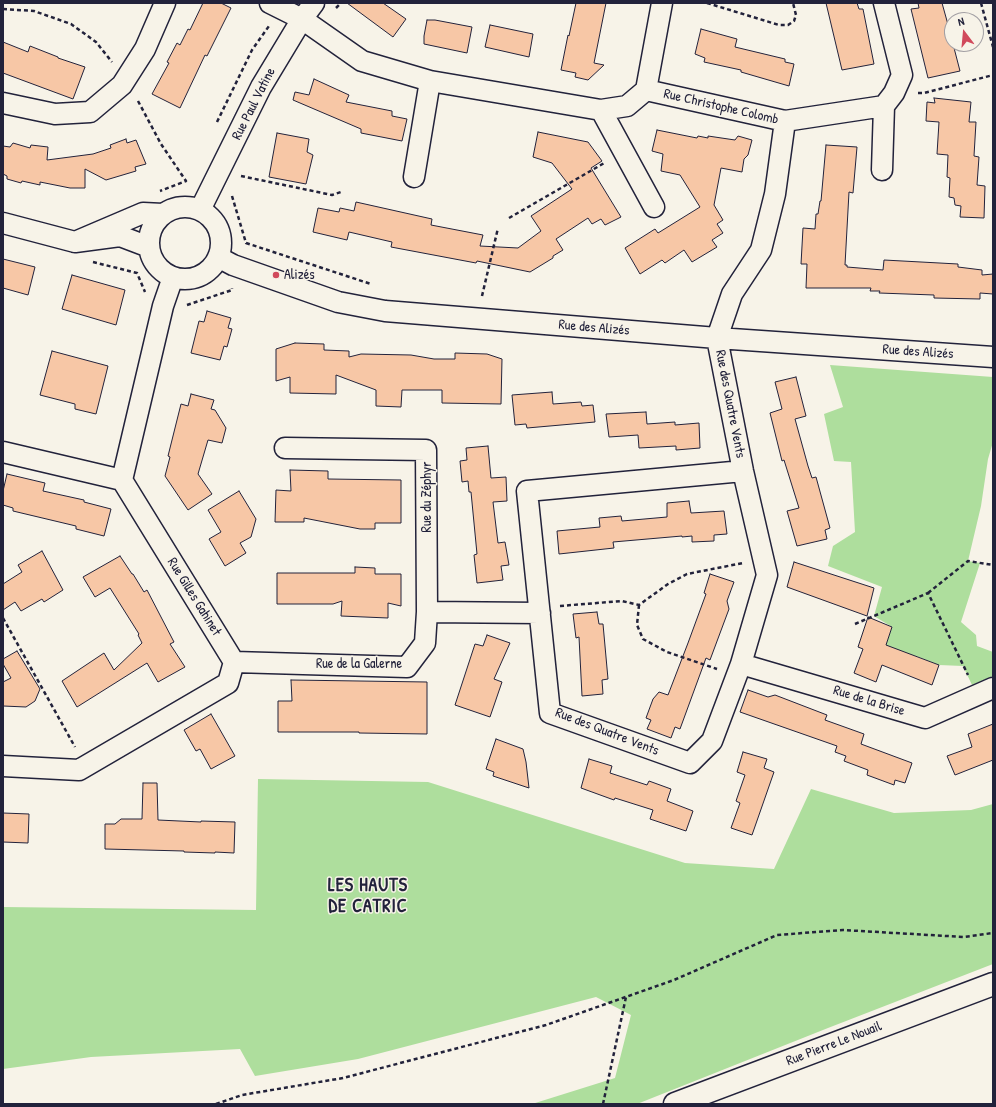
<!DOCTYPE html>
<html>
<head>
<meta charset="utf-8">
<style>
	body { margin:0 }
	#map { position:relative; width:996px; height:1107px; overflow:hidden; background:#f7f3e8; font-family:"Patrick Hand",sans-serif }
	canvas { display:block }
	.frame { position:absolute; inset:0; border:4px solid #22223b; pointer-events:none }
	.north { position:absolute; left:944px; top:12px; width:40px; height:40px; box-sizing:border-box; background:#f7f3e8; border:1px solid #a29fa3; border-radius:50%; rotate:344deg; font-size:11px; font-weight:700; line-height:16px; text-align:center; color:#22223b }
	.north::after { content:''; display:block; margin:auto; width:14px; height:18px; background:#d1495b; clip-path:polygon(50% 0,100% 100%,50% 72%,0 100%) }
</style>
</head>
<body>
<div id="map">
<canvas width="996" height="1107"></canvas>
<div class="frame"></div>
<div class="north">N</div>
</div>
<script>
const c = document.querySelector('canvas').getContext('2d');
c.lineJoin = 'round';
function fillPath(path, color) { c.fillStyle = color; c.fill(path, 'evenodd'); }
const poly = rows => new Path2D(rows.map(r => 'M' + r).join(''));
function stroke(path, color, width, dash) { c.strokeStyle = color; c.lineWidth = width; c.lineCap = dash ? 'butt' : 'round'; c.setLineDash(dash || []); c.stroke(path); }
function label(font, color, halo, rows, align = 'center') {
  c.font = font + ' "Patrick Hand",sans-serif'; c.lineWidth = 3; c.setLineDash([]); c.textBaseline = 'middle'; c.strokeStyle = halo; c.fillStyle = color; for (const [text, x, y, turn = 0] of rows) {
    c.save(); c.translate(x, y); c.rotate((+turn || 0) * Math.PI / 180); c.textAlign = isNaN(turn) ? turn : align; if (halo) c.strokeText(text, 0, 0); c.fillText(text, 0, 0); c.restore();
  }
}
const green = poly([
	[830,365,993,377,993,442,988,459,981,506,968,561,980,563,961,622,976,635,977,646,993,652,993,676,972,685,963,666,939,665,916,656,907,661,882,655,892,627,874,616,882,587,828,566,833,546,855,532,851,462,834,461,824,414,843,407],
	[258,779,428,782,685,863,774,869,811,789,894,813,971,810,993,804,993,964,828,1028,637,1104,532,1104,615,1078,631,1015,596,997,358,1059,255,1076,240,1049,91,1057,3,1069,3,907,256,910]
]);
const building = poly([
	[203,3,221,3,231,8,207,56,205,55,180,108,152,94,169,63,167,62,177,43,180,45,188,29,190,30,203,3],
	[347,3,383,3,406,19,393,37,347,3],
	[576,3,606,3,594,63,604,65,588,80,575,77,576,73,561,70,568,35,569,36,576,3],
	[826,3,857,3,859,9,863,9,874,64,842,70,826,3],
	[918,3,942,3,952,39,952,44,953,44,960,71,928,78,911,9,919,8,918,3],
	[427,20,435,20,472,27,467,53,424,44,424,36,427,20],
	[490,25,533,34,529,57,485,47,490,25],
	[701,29,737,39,735,47,785,59,785,62,794,64,789,86,741,72,741,70,704,62,705,58,695,54,701,29],
	[3,42,28,52,30,46,58,57,58,58,85,67,73,99,3,73,3,42],
	[314,79,349,95,346,102,392,111,392,116,407,119,402,141,361,133,361,129,293,100,295,92,309,95,314,79],
	[934,98,971,102,969,122,976,122,974,156,979,157,977,185,985,186,984,218,960,217,961,206,955,205,954,198,949,197,950,178,947,177,948,155,937,154,939,122,926,121,927,102,935,103,934,98],
	[657,130,697,138,698,136,708,138,708,136,735,140,738,136,752,140,748,155,744,159,742,172,721,168,714,205,723,220,717,224,723,233,712,240,717,247,692,262,684,250,665,263,662,260,640,274,625,248,655,229,658,233,700,207,680,175,661,171,663,154,652,151,657,130],
	[538,132,588,142,602,161,591,168,621,217,605,225,601,219,592,224,588,218,556,239,563,250,553,256,553,258,530,272,477,261,476,263,391,247,392,242,349,232,347,240,313,232,318,208,339,212,340,208,354,211,356,202,432,219,431,225,483,235,480,246,518,248,541,231,531,216,572,189,552,163,533,157,538,132],
	[277,133,309,139,307,152,313,155,306,184,269,177,277,133],
	[126,139,127,143,136,140,146,164,135,167,136,171,106,180,85,169,85,188,70,188,40,182,40,185,22,181,21,183,7,179,7,176,3,174,3,146,10,147,13,143,30,148,31,145,48,147,47,160,93,154,111,148,110,145,126,139],
	[826,145,857,147,853,193,849,192,845,265,847,265,847,267,883,270,884,260,958,264,958,267,982,270,982,275,993,274,993,294,980,293,980,299,934,298,934,295,879,293,880,291,870,291,871,288,806,288,807,264,801,264,803,228,815,229,816,214,818,214,820,201,821,201,826,145],
	[3,259,35,267,28,295,3,288,3,259],
	[72,275,125,290,116,325,62,309,72,275],
	[207,311,231,318,228,328,232,329,227,347,224,346,220,360,191,353,199,321,204,322,207,311],
	[295,343,324,344,324,350,349,351,349,357,361,354,411,355,434,359,455,359,455,353,487,354,502,359,501,404,442,403,442,390,402,390,401,407,376,406,376,390,336,375,336,394,290,393,290,377,276,381,276,349,295,343],
	[52,351,108,366,96,414,75,409,75,404,40,395,52,351],
	[796,377,806,416,795,419,808,466,812,478,816,477,830,528,825,530,827,539,797,546,787,511,799,508,784,460,782,461,770,413,782,409,775,382,796,377],
	[552,392,553,404,581,402,582,406,593,405,595,422,527,428,526,424,515,425,512,395,552,392],
	[191,394,214,400,211,409,215,410,226,428,222,443,208,440,198,474,212,494,188,510,165,476,170,457,168,456,181,404,188,406,191,394],
	[646,412,647,424,675,422,675,425,699,423,700,448,676,450,676,446,639,448,638,435,609,437,606,414,646,412],
	[488,446,491,478,506,477,507,501,493,502,498,543,505,542,509,565,501,566,503,580,477,583,474,555,477,554,471,492,469,492,468,481,462,482,460,461,467,460,466,448,488,446],
	[290,470,328,471,328,479,401,480,401,523,375,523,375,529,360,529,304,518,304,522,275,522,276,490,291,491,290,470],
	[7,474,45,483,43,491,84,500,84,502,111,509,104,536,76,529,76,526,13,511,13,508,3,505,3,491,7,474],
	[239,491,256,519,251,537,240,543,246,553,225,566,209,539,221,532,208,510,239,491],
	[689,501,691,513,724,511,727,534,714,535,714,541,692,542,692,536,682,537,682,536,613,542,614,548,559,554,557,531,600,527,599,518,621,516,622,521,667,517,667,503,689,501],
	[42,551,63,590,44,602,42,599,21,611,15,602,3,610,3,584,22,572,18,565,42,551],
	[120,556,132,574,133,574,144,592,147,590,174,642,170,644,185,667,158,682,147,663,77,707,62,681,104,653,114,670,142,643,138,635,139,634,110,588,95,597,83,577,120,556],
	[794,562,874,588,867,616,787,587,794,562],
	[355,567,375,568,375,574,401,574,401,606,388,603,388,618,341,616,342,601,333,604,277,604,277,573,355,573,355,567],
	[710,574,734,582,727,601,729,609,710,660,706,658,680,729,675,727,671,738,647,729,651,720,646,718,653,699,659,692,668,695,688,643,706,594,704,593,710,574],
	[597,612,599,624,603,624,608,679,602,680,603,694,582,696,579,637,576,638,573,614,597,612],
	[868,617,892,627,886,645,939,665,932,685,882,665,876,682,854,673,863,649,858,647,868,617],
	[487,635,510,643,494,679,502,682,490,717,455,705,475,644,483,646,487,635],
	[17,651,40,689,35,701,26,707,3,706,3,682,11,678,3,664,3,659,17,651],
	[291,680,427,682,427,734,359,733,359,732,278,732,278,701,292,701,291,680],
	[748,690,768,697,775,695,827,715,825,720,864,734,861,744,912,763,905,783,895,780,894,785,867,775,868,770,844,761,846,756,835,752,837,746,740,712,748,690],
	[211,714,235,756,211,769,200,749,196,751,184,730,211,714],
	[993,724,993,760,955,775,947,756,972,747,968,734,993,724],
	[496,739,523,749,526,762,529,788,493,776,494,772,486,769,496,739],
	[743,752,767,759,764,768,774,772,752,835,731,828,740,803,736,801,745,775,737,772,743,752],
	[589,759,612,766,610,773,647,785,649,781,671,789,667,801,693,811,686,831,650,819,653,810,615,798,614,800,581,788,589,759],
	[143,783,157,783,158,820,201,822,201,821,235,822,234,853,215,852,215,853,184,852,184,851,105,849,105,824,115,824,121,819,142,819,143,783],
	[3,813,29,814,28,843,3,842,3,813]
]);
const path = poly([
	[707,3,779,25,788,25,794,21,796,15,793,3],
	[981,3,993,47],
	[336,8,341,3],
	[3,9,34,11,71,24,96,42,112,62],
	[918,93,924,93,993,75],
	[138,101,161,144,186,181,160,191],
	[217,122,252,50,269,26],
	[241,176,332,195,341,192],
	[232,196,246,243,371,284],
	[509,218,606,162],
	[93,262,137,273,145,292],
	[482,296,498,228],
	[187,305,232,290,232,288],
	[928,593,968,561,993,565],
	[639,605,637,625,643,639,667,652,717,669],
	[560,606,622,601,639,605,668,584,687,574,743,563],
	[3,618,75,747],
	[855,624,928,593,968,675],
	[216,1104,242,1095,343,1078,546,1025,674,980,777,935,843,930,964,937,993,933],
	[603,1104,626,997]
]);
const minor = poly([
	[270,3,302,19,362,61,430,81,601,110,627,106,646,90,785,121,775,194,761,250,732,294,717,338,743,471,767,575,741,664,712,741,690,763,550,713,527,491,743,471],
	[646,90,662,3],
	[3,103,55,114,90,112,122,85,145,49,165,3],
	[601,110,654,207],
	[785,121,884,106,894,93,902,75,884,3],
	[882,170,884,106],
	[414,177,430,81],
	'149 243a36 36 0 1 1 72 0a36 36 0 1 1-72 0Z',
	[200,210,261,87,302,19,314,3],
	[3,223,75,242],
	[149,247,120,236,75,242,143,213,163,214],
	[218,257,233,265,338,302,385,311,717,338,993,357],
	[285,448,426,450,427,612],
	[3,452,122,480],
	[234,662,407,667,425,643,427,612,540,613],
	[741,664,925,718,993,688],
	[3,766,79,770,228,683,234,662,122,480,163,306,173,277]
]);
const tertiary = poly([
	[675,1104,993,984]
]);
const markers = [
	[276,275,4,"#d1495b"]
];
const streetNames = [
	["Rue Paul Vatine",254,104,-63],
	["Rue Christophe Colomb",721,107,13],
	["Rue des Alizés",594,328,5],
	["Rue des Alizés",918,352,4],
	["Rue des Quatre Vents",730,404,79],
	["Rue du Zéphyr",427,497,-90],
	["Rue Gilles Gahinet",194,597,58],
	["Rue de la Galerne",359,664],
	["Rue de la Brise",869,701,17],
	["Rue des Quatre Vents",607,732,21],
	["Rue Pierre Le Nouail",834,1044,-21]
];
const poiNames = [
	["Alizés",284,275]
];
const districtNames = [
	["LES HAUTS",368,886],
	["DE CATRIC",368,907]
];
fillPath(green, '#aede9d');
fillPath(building, '#f7c7a6');
stroke(building, '#22223b', 1);
stroke(minor, '#22223b', 23);
stroke(tertiary, '#22223b', 25);
stroke(path, '#22223b', 2.5, [4, 3]);
stroke(minor, '#f7f3e8', 20);
stroke(tertiary, '#f7f3e8', 22);
for (const [x, y, r, color] of markers) { const dot = new Path2D(); dot.arc(x, y, r, 0, 2 * Math.PI); c.fillStyle = color; c.fill(dot); stroke(dot, '#f7f3e8', 1.5); }
label('14px', '#22223b', '#f7f3e8', streetNames);
label('14px', '#22223b', '#f7f3e8', poiNames, 'left');
c.letterSpacing = '1px';
label('bold 18px', '#22223b', '#f7f3e8', districtNames);
c.letterSpacing = '0px';
</script>
</body>
</html>
